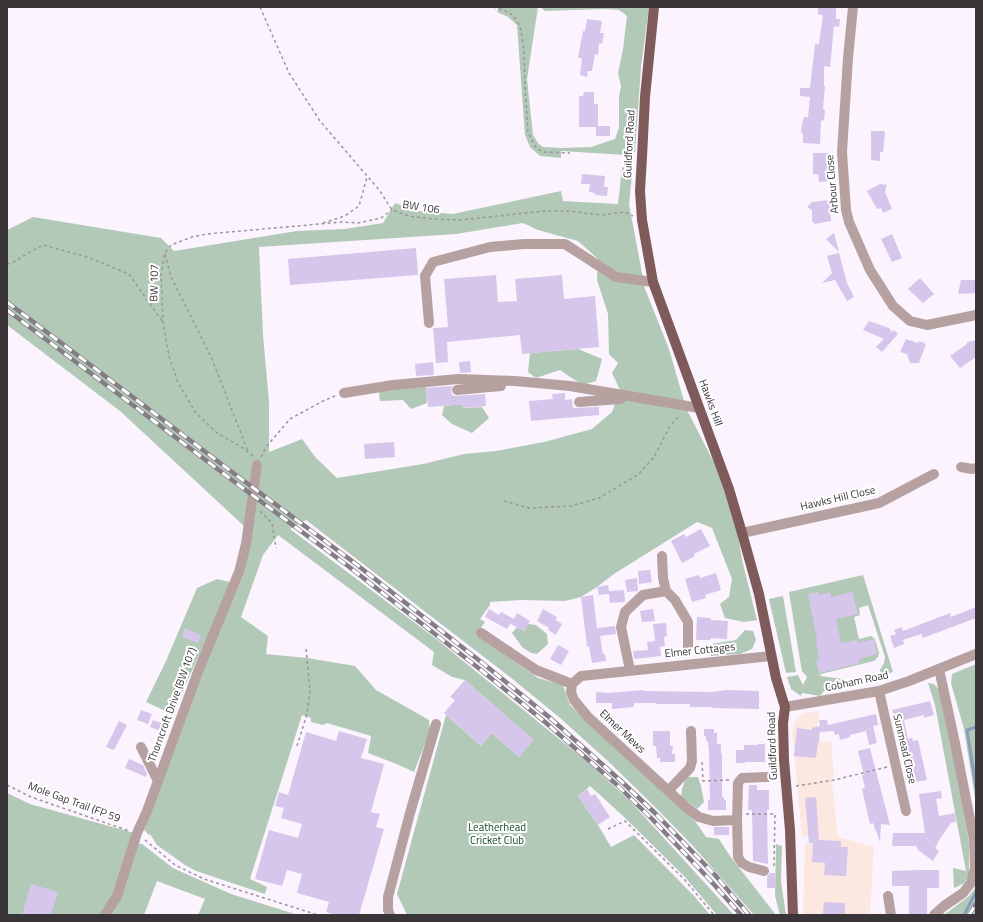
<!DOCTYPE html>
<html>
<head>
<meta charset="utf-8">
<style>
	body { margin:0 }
	#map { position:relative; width:983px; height:922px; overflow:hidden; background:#fbf3fe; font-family:"Titillium Web",sans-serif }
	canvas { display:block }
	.frame { position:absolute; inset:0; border:8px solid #393539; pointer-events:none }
</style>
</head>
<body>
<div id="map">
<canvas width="983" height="922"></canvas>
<div class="frame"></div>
</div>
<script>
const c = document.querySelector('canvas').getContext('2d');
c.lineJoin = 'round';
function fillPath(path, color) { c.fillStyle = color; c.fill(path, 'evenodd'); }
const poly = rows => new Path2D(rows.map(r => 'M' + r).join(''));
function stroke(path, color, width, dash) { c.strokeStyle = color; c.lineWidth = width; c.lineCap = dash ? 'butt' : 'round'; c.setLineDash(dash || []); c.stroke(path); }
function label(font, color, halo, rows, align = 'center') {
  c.font = font + ' "Titillium Web",sans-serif'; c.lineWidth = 4; c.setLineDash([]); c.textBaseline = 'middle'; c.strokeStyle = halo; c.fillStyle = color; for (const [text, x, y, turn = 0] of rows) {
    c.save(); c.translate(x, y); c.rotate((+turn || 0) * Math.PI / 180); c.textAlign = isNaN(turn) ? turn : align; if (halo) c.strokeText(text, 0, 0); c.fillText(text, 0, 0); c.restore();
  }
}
const commercial = poly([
	[820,711,817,727,821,742,831,741,834,774,832,782,838,837,874,847,870,915,803,915,805,843,809,843,809,837,802,836,792,733,796,720,800,716,804,713]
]);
const green = poly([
	[499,7,538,7,527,79,533,135,538,143,543,147,561,148,591,147,615,139,619,127,619,97,621,86,618,73,623,49,627,16,619,10,606,9,545,11,540,7,649,7,641,67,635,152,626,155,561,151,561,158,540,156,530,147,525,135,517,25,508,17,497,12],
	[629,163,633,165,629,204,645,289,669,349,686,408,724,482,735,520,743,564,757,620,744,622,725,618,720,604,729,597,732,579,712,528,697,522,614,574,597,587,581,597,565,601,521,600,490,602,490,605,480,619,485,622,476,635,538,678,563,685,570,705,695,821,706,837,719,839,730,856,776,915,754,915,693,846,654,806,610,763,559,717,510,677,306,520,290,529,435,638,585,760,631,802,734,915,717,915,684,876,622,815,590,786,578,796,598,825,611,847,634,835,695,897,710,915,407,915,397,894,446,715,481,746,492,733,519,757,533,740,465,680,452,677,432,665,434,652,278,535,263,555,241,617,268,636,266,654,307,658,355,666,376,690,429,720,430,731,414,772,399,765,368,753,371,736,327,723,323,725,311,722,311,718,302,715,250,879,267,887,265,894,196,871,185,865,157,845,150,834,149,835,144,830,165,770,216,637,243,576,245,527,120,411,7,325,7,230,33,217,161,238,174,251,297,231,345,229,383,223,395,203,418,211,453,214,561,191,563,201,618,204,622,168],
	[523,223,538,230,578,241,598,259,597,280,608,314,609,354,618,363,612,373,620,390,612,412,592,429,544,442,496,451,464,454,423,464,337,478,316,458,302,439,269,452,269,402,263,335,259,247,456,234],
	[578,349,602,359,596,381,582,385,560,370,536,378,528,372,530,353],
	[417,385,426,387,427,403,411,409,403,400,380,401,379,392],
	[453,405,462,405,463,408,482,407,489,418,472,433,452,424,442,415,444,406],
	[863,575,893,672,881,676,880,670,884,663,885,657,868,605,859,608,860,615,854,617,859,639,871,636,875,639,879,653,878,657,874,661,821,674,820,676,842,679,844,684,841,690,824,691,820,696,802,693,801,696,791,689,787,677,798,675,803,685,807,677,802,671,799,654,789,592],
	[217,579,230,582,215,620,185,686,174,715,146,702,166,661,197,588],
	[783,596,796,672,786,673,769,599],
	[528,624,536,625,547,634,548,644,537,654,531,653,522,647,512,633,517,627,524,631],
	[745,630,753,631,756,640,752,649,740,654,711,656,708,648,712,644,736,640],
	[976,664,976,804,964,729,951,683,952,674],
	[928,683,934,684,941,692,969,842,969,874,965,883,954,888,953,868,966,871,935,705],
	[686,777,698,777,701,786,704,802,697,809,681,797,682,789],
	[7,793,30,804,134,833,131,843,142,844,173,868,231,894,298,915,198,915,205,899,157,881,144,915,7,915],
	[776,844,782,846,781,881,786,915,780,915,775,896],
	[976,887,976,915,944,915,969,896]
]);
const stream = poly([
	[976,727,967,730,976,787],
	[964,915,976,892]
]);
const building = poly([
	[818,7,836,7,836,19,840,19,839,27,834,26,830,67,824,66,824,86,825,86,823,109,825,110,824,120,821,121,820,144,803,143,803,135,801,131,802,123,804,117,808,117,810,97,800,96,800,88,810,88,815,44,819,44,823,15,818,14],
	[587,19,602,21,600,33,604,33,602,44,599,43,598,55,595,54,592,71,588,71,587,77,580,75,582,58,578,58,583,31,585,31],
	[584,92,594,92,594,104,598,104,598,126,610,126,610,136,596,136,596,127,579,127,579,96,583,96],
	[871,131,884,131,885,133,883,152,880,152,880,161,871,160],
	[813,153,829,153,829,160,827,160,828,181,819,182,818,174,813,174],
	[582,174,605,176,604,187,608,187,607,196,595,195,595,193,589,192,590,184,581,184],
	[880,184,887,185,885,192,892,209,883,213,881,208,877,209,867,191],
	[829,200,831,221,815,224,812,221,812,210,807,207,812,202],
	[834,233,839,252,826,239],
	[892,234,902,258,892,262,881,239],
	[416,248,418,275,290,285,288,259],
	[839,253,847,283,854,297,847,301,835,280,822,283,832,273,827,256],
	[496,275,498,302,517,301,515,279,562,275,564,299,595,296,599,347,522,354,520,335,447,342,448,362,436,363,433,328,448,327,444,279],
	[920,278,934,294,923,303,908,289],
	[961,280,976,280,976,293,958,294],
	[869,321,889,328,892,332,894,330,898,334,882,352,876,347,884,339,863,330],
	[906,339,918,343,919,341,926,344,919,363,910,363,907,354,900,352],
	[976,340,976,357,960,368,950,356,967,344,967,342],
	[470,361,471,372,460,373,459,362],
	[433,362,434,375,416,376,415,364],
	[452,386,451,391,452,395,455,396,485,394,486,406,462,408,462,405,453,405,428,407,426,388],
	[565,393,565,400,572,399,573,408,599,407,599,415,531,421,529,401,553,399,552,394],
	[394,442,395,457,365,459,364,444],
	[701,529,710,546,694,554,695,556,682,563,671,541,684,534,686,537],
	[650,570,652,582,639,584,638,571],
	[716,573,721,590,705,595,706,598,692,602,685,579,699,575,700,578],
	[637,578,638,591,627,592,625,580],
	[608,585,609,591,624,590,625,602,610,603,609,594,599,595,597,587],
	[819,592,819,595,830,592,831,597,852,592,858,614,836,619,841,643,857,640,857,643,874,639,877,654,859,659,860,663,819,673,816,661,819,660,816,640,817,640,808,594],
	[593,595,597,628,615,626,616,634,600,636,603,654,605,654,606,661,592,663,589,646,587,647,581,597],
	[976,607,976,618,923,638,921,634,903,640,904,644,894,648,890,636,896,634,894,630,902,627,903,631,950,613,951,617],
	[489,609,499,615,501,612,514,619,517,613,530,621,524,631,511,624,511,623,507,629,485,617],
	[543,609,557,617,556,620,562,624,556,635,548,630,549,628,537,621],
	[653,609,655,621,642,622,640,611],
	[697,617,711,618,711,620,728,621,727,639,711,638,710,640,696,640],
	[666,623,667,636,664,637,665,646,660,647,661,656,634,659,633,651,648,650,647,642,655,641,653,624],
	[185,628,201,635,198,643,182,637],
	[558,645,569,651,561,665,550,659],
	[465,680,534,740,519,757,492,733,481,746,444,713,455,700,450,697],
	[644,690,644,691,712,692,726,690,759,691,759,709,712,708,712,707,690,707,690,704,656,704,656,703,634,703,634,707,612,709,612,703,596,703,596,692,606,693],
	[930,701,934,715,924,718,924,715,904,720,908,739,912,738,913,741,918,740,927,780,910,783,900,741,901,741,897,721,895,722,892,710],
	[141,710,152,714,148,724,137,720],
	[876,714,878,725,873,726,877,743,869,745,866,731,850,735,850,737,840,740,839,734,835,735,834,731,820,732,816,757,815,758,794,756,797,728,812,730,812,728,820,726,819,720,827,720,828,725],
	[153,720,166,725,163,732,150,727],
	[119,721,127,725,114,750,106,747],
	[704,729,714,729,714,733,717,733,717,744,721,744,721,754,722,753,722,797,724,797,724,800,726,800,726,810,708,810,708,800,710,800,709,751,708,741,706,741,706,736,704,736],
	[339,731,367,739,361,758,384,764,371,812,380,814,376,827,384,829,359,915,336,915,326,912,329,902,297,893,302,874,287,870,282,886,255,879,269,830,298,838,302,824,281,818,284,808,275,806,279,792,288,795,306,732,336,741],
	[653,731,670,731,670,746,673,746,672,754,675,754,675,762,660,762,660,758,657,758,656,746,653,746],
	[758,744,765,744,765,762,745,762,745,763,736,763,736,750,744,750,744,745,758,745],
	[870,748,890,825,881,824,880,842,873,823,870,824,862,789,865,788,862,775,864,775,858,751],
	[129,759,143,765,147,774,146,777,125,768],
	[749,785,757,785,757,790,769,790,769,810,767,810,768,864,753,861,752,810,748,810],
	[587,789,591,796,595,794,610,817,598,825,578,796],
	[941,791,942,798,936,799,939,816,955,813,956,822,951,823,937,843,938,843,935,848,939,851,933,861,918,850,916,846,892,846,893,833,925,833,919,794],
	[816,797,819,840,841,841,841,847,848,847,846,876,824,875,825,863,812,862,813,843,809,843,805,798],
	[714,827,729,827,729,835,714,835],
	[919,870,939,870,939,888,927,888,927,915,909,915,909,886,892,886,892,871],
	[770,873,775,873,775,888,767,888,767,876],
	[31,884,58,892,51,915,22,915],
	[824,902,845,903,845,915,823,915]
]);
const path = poly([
	[260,7,289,73,320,121,380,191,392,210,409,216,432,219,460,220,545,211,568,211,602,215,625,212,633,216],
	[493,7,503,10,513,15,520,26,524,49,525,87,528,133,532,140,536,148,543,152,570,153],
	[323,223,345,216,359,206,367,177],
	[165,254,171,277,212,359,248,451],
	[7,264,12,263,28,253,43,245,87,257,129,274,162,321],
	[253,456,243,448,217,433,196,413,178,383,169,356,163,322,161,275,165,253,171,245,192,237,207,234,342,222,358,223,381,218,392,210],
	[261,457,266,447,290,419,323,401,335,396],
	[504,501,529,508,571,506,599,498,639,474,654,457,670,426,680,415],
	[260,511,272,523,276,548],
	[297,746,307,714,310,690,306,648],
	[702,762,703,781,729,780],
	[7,785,31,797,129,831],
	[796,786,834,780,887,767],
	[746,814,775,814,774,865,773,866],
	[608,829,625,821,684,879,714,915],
	[145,840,175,865,204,879,318,915]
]);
const minor = poly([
	[853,7,848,58,842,152,846,210,849,222,870,270,893,306,910,321,927,325,976,315],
	[429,323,425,276,433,262,490,247,524,244,565,244,616,277,653,282],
	[457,390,501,386],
	[344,393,393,385,458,379,515,381,570,386,699,408],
	[579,402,621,399],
	[961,467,972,469,976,468],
	[742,533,879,503,934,474],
	[662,556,663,578,666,591,675,600,688,622,688,648],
	[481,633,536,670,572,684],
	[630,670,621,627,625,612,643,595,666,591],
	[572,684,571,692,574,700,588,717,687,808,699,817,713,821,737,820,738,783,742,778,767,777],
	[572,684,581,676,771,656],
	[879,691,906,811],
	[785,707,879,691,909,681,976,654],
	[141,747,158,781],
	[668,791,690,768,692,761,691,731],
	[737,820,738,857,742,863,749,867,764,871],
	[888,896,891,915],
	[105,915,117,896,137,833,147,811,199,669,239,572,246,544,257,465],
	[390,915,388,910,388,897,410,813,436,724],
	[934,915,944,906,963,893,971,883,975,868,974,840,955,743,939,669]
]);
const major = poly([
	[654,7,645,97,642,157,640,191,642,220,653,282,729,489,742,533,759,594,776,678,785,707,783,723,784,760,790,830,793,915]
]);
const rail = poly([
	[7,302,236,475,352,561,485,665,549,717,621,781,656,814,715,875,749,915],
	[7,310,232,480,348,566,481,670,545,722,617,785,652,819,710,880,741,915],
	[969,915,976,904]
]);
const streetNames = [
	["Guildford Road",630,144,-87],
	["Arbour Close",833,184,-95],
	["BW 106",421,208,9],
	["BW 107",155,283,-89],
	["Hawks Hill",710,403,70],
	["Hawks Hill Close",838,499,-13],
	["Elmer Cottages",700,651,-6],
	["Cobham Road",857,682,-12],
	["Thorncroft Drive (BW 107)",173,705,-70],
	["Elmer Mews",622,732,43],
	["Guildford Road",773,746,-92],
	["Sunmead Close",904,749,77],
	["Mole Gap Trail (FP 59",74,803,20]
];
const parkNames = [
	["Leatherhead",497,828],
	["Cricket Club",497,841]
];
fillPath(commercial, '#fce7e1');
fillPath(green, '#b3c9b8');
stroke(stream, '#889cbd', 3);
fillPath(building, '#d7c6eb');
stroke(path, '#9b959c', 1.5, [3, 3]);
stroke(minor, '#b6a1a0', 10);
stroke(major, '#7e5b5a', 10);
stroke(rail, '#837e85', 4.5);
stroke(rail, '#fff', 3, [9]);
label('11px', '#393539', '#fff', streetNames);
label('11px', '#104926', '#fff', parkNames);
</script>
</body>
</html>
